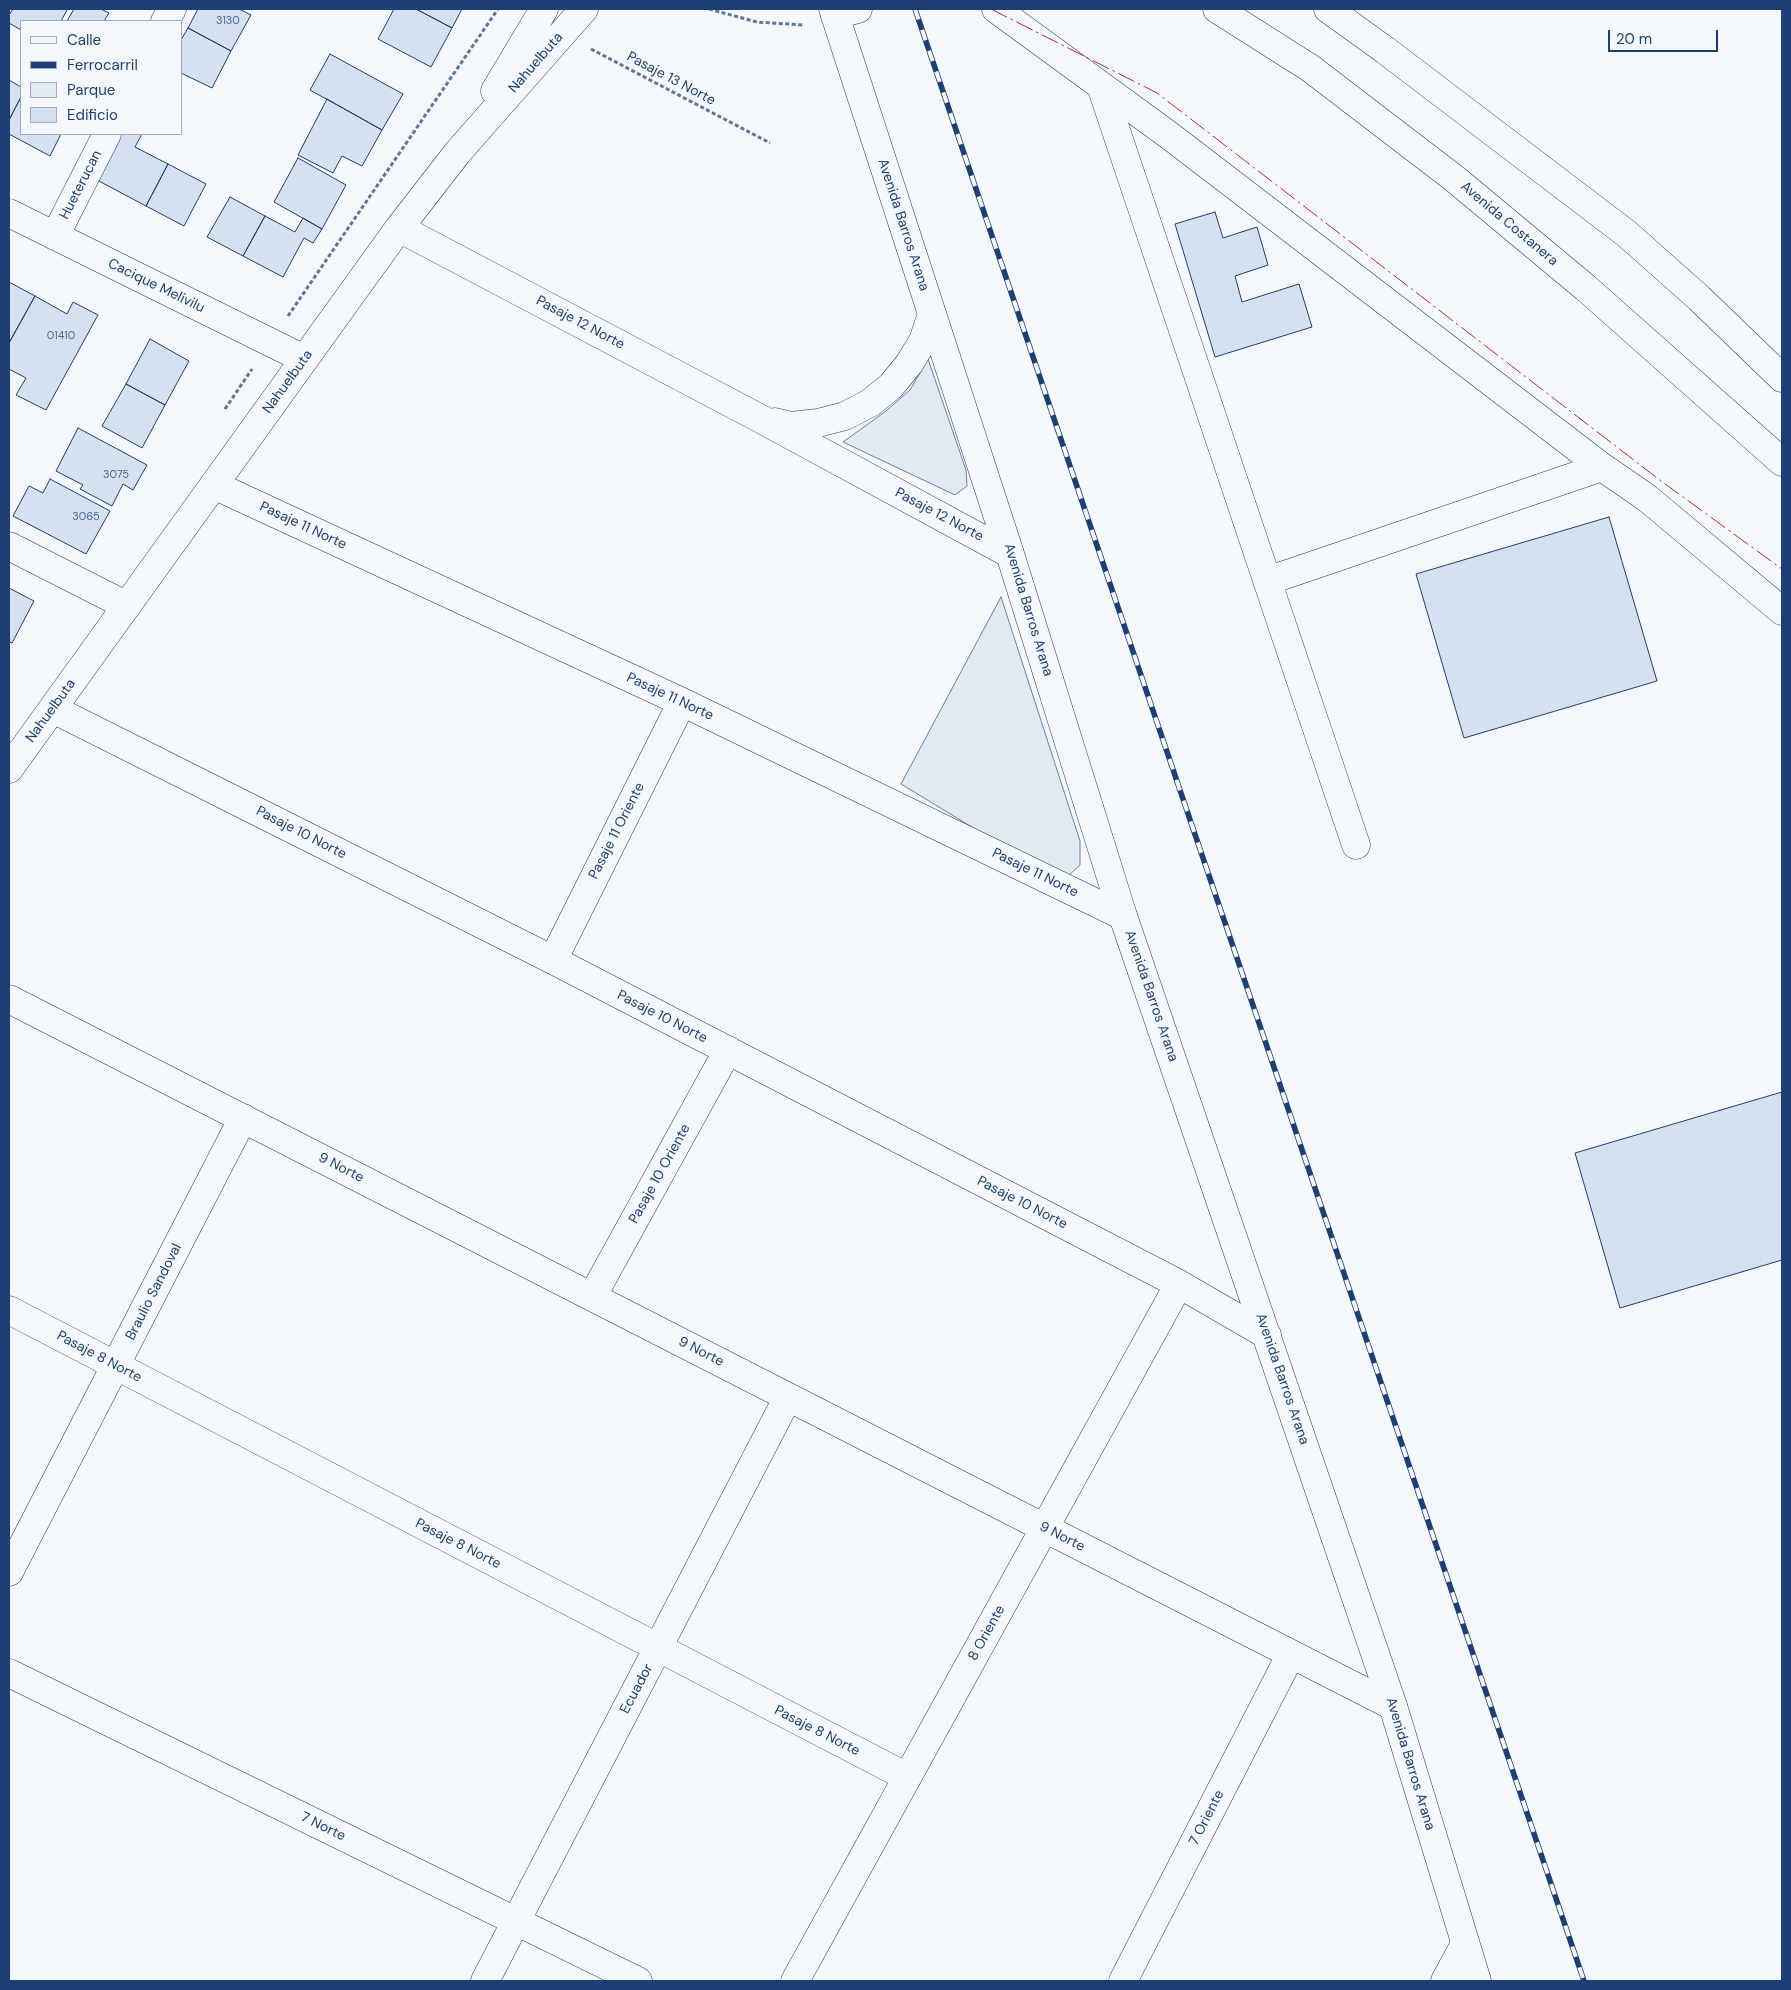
<!DOCTYPE html>
<html>
<head>
<meta charset="utf-8">
<style>
	body { margin:0 }
	#map { position:relative; width:1791px; height:1990px; overflow:hidden; background:#f4f7fb; font-family:"DM Sans",sans-serif }
	canvas { display:block }
	.frame { position:absolute; inset:0; border:10px solid #1d3f73; pointer-events:none }
	.legend { position:absolute; left:20px; top:20px; width:162px; height:115px; box-sizing:border-box; background:#f4f7fb; border:1px solid #9eadc5; margin:0; padding:6px 9px; list-style:none; font-size:15px; color:#1d3f73 }
	.legend li { display:flex; align-items:center; gap:10px; height:25px }
	.legend b { width:25px; border:1px solid #9eadc5 }
	.scale { position:absolute; left:1608px; top:30px; width:110px; height:22px; box-sizing:border-box; border:2px solid #1d3f73; border-top:0; padding-left:6px; font-size:15px; line-height:18px; white-space:nowrap; color:#1d3f73; -webkit-text-stroke:4px #f4f7fb; paint-order:stroke }
</style>
</head>
<body>
<div id="map">
<canvas width="1791" height="1990"></canvas>
<div class="frame"></div>
<ul class="legend">
<li><b style="height:6px;background:#f4f7fb"></b>Calle</li>
<li><b style="height:6px;background:#1d3f73"></b>Ferrocarril</li>
<li><b style="height:14px;background:#e3e9f0"></b>Parque</li>
<li><b style="height:14px;background:#d5e0f0"></b>Edificio</li>
</ul>
<div class="scale">20 m</div>
</div>
<script>
const c = document.querySelector('canvas').getContext('2d');
c.lineJoin = 'round';
function fillPath(path, color) { c.fillStyle = color; c.fill(path, 'evenodd'); }
const poly = rows => new Path2D(rows.map(r => 'M' + r).join(''));
function stroke(path, color, width, dash) { c.strokeStyle = color; c.lineWidth = width; c.lineCap = dash ? 'butt' : 'round'; c.setLineDash(dash || []); c.stroke(path); }
function label(font, color, halo, rows, align = 'center') {
  c.font = font + ' "DM Sans",sans-serif'; c.lineWidth = 4; c.setLineDash([]); c.textBaseline = 'middle'; c.strokeStyle = halo; c.fillStyle = color; for (const [text, x, y, turn = 0] of rows) {
    c.save(); c.translate(x, y); c.rotate((+turn || 0) * Math.PI / 180); c.textAlign = isNaN(turn) ? turn : align; if (halo) c.strokeText(text, 0, 0); c.fillText(text, 0, 0); c.restore();
  }
}
const green = poly([
	[928,359,966,470,967,486,955,495,843,442,886,411,910,390,928,359],
	[1001,597,1080,841,1080,865,1068,876,1054,877,901,784,1001,597]
]);
const building = poly([
	[13,9,65,9,67,10,61,21,21,21,21,30,9,23,9,15,13,9],
	[74,9,101,9,109,13,104,21,67,21,74,9],
	[198,9,239,9,251,15,231,51,188,28,198,9],
	[394,9,416,9,452,28,431,67,378,39,394,9],
	[416,9,462,9,452,28,416,9],
	[188,28,231,51,212,88,181,73,181,40,188,28],
	[330,54,403,94,382,130,310,90,330,54],
	[9,80,21,87,21,97,9,120,9,80],
	[21,97,21,134,61,134,50,156,9,134,9,120,21,97],
	[327,99,382,130,362,166,342,156,333,173,298,155,327,99],
	[121,134,142,134,135,147,168,164,146,206,97,180,121,134],
	[298,158,346,185,322,229,274,202,298,158],
	[168,164,206,184,184,226,146,206,168,164],
	[230,197,265,216,243,256,207,237,230,197],
	[1215,212,1223,238,1257,227,1268,265,1235,276,1242,302,1299,284,1312,327,1215,357,1175,224,1215,212],
	[265,216,295,232,303,218,322,229,313,243,304,238,283,277,243,256,265,216],
	[9,282,35,296,9,343,9,282],
	[35,296,67,314,73,302,98,315,46,410,16,395,26,378,9,369,9,343,35,296],
	[150,339,189,361,165,405,126,384,150,339],
	[126,384,165,405,142,448,102,426,126,384],
	[78,428,147,465,133,490,123,484,112,506,80,489,83,485,56,471,78,428],
	[50,479,110,511,86,554,13,516,29,486,43,493,50,479],
	[1609,517,1657,681,1464,738,1416,574,1609,517],
	[9,588,34,601,12,643,9,642,9,588],
	[1782,1092,1782,1260,1620,1308,1575,1153,1782,1092]
]);
const path = poly([
	[709,9,757,22,804,25],
	[591,49,770,143],
	[288,316,498,9],
	[225,409,252,369]
]);
const minor = poly([
	[996,9,1170,136,1602,467,1647,498,1782,611],
	[835,15,858,9],
	[165,21,172,9],
	[1101,86,1356,845],
	[9,213,304,359],
	[55,236,107,134],
	[214,485,682,702,1123,916],
	[9,546,127,606],
	[1267,581,1602,467],
	[53,709,553,960,1179,1284,1267,1335],
	[553,960,682,702],
	[9,999,1393,1706],
	[592,1297,728,1050],
	[9,1310,907,1777],
	[9,1572,243,1118],
	[9,1673,638,1981],
	[485,1981,788,1397],
	[795,1981,1179,1284],
	[1123,1981,1291,1654],
	[1445,1981,1465,1944]
]);
const major = poly([
	[833,9,1010,554,1123,916,1393,1706,1477,1981],
	[1217,9,1310,68,1455,179,1586,288,1782,462],
	[1328,9,1385,50,1627,234,1699,298,1782,378],
	[495,91,544,9],
	[399,228,761,419,1010,554],
	[775,422,791,426,818,423,845,416,870,403,891,386,909,364,923,341,932,314],
	[9,769,399,228,458,152,584,9]
]);
const rail = poly([
	[915,9,1584,1981]
]);
const power = poly([
	[991,9,1157,93,1661,481,1782,569]
]);
const numberNames = [
	["3130",228,21],
	["01410",61,336],
	["3075",116,475],
	["3065",86,517]
];
const streetNames = [
	["Nahuelbuta",536,63,-49],
	["Pasaje 13 Norte",671,79,28],
	["Hueterucan",81,185,-63],
	["Avenida Costanera",1509,224,40],
	["Avenida Barros Arana",903,225,72],
	["Cacique Melivilu",156,286,26],
	["Pasaje 12 Norte",580,323,28],
	["Nahuelbuta",288,382,-54],
	["Pasaje 12 Norte",939,515,28],
	["Pasaje 11 Norte",303,526,25],
	["Avenida Barros Arana",1028,610,73],
	["Pasaje 11 Norte",670,697,25],
	["Nahuelbuta",51,711,-54],
	["Pasaje 11 Oriente",617,831,-63],
	["Pasaje 10 Norte",301,833,27],
	["Pasaje 11 Norte",1035,873,26],
	["Avenida Barros Arana",1151,996,71],
	["Pasaje 10 Norte",662,1017,27],
	["9 Norte",341,1168,27],
	["Pasaje 10 Oriente",660,1174,-61],
	["Pasaje 10 Norte",1022,1203,27],
	["Braulio Sandoval",154,1292,-63],
	["9 Norte",701,1352,27],
	["Pasaje 8 Norte",99,1357,28],
	["Avenida Barros Arana",1282,1379,71],
	["9 Norte",1062,1537,27],
	["Pasaje 8 Norte",458,1544,27],
	["8 Oriente",987,1633,-61],
	["Ecuador",637,1689,-62],
	["Pasaje 8 Norte",817,1731,27],
	["Avenida Barros Arana",1410,1764,73],
	["7 Oriente",1207,1818,-63],
	["7 Norte",323,1827,26]
];
fillPath(green, '#e3e9f0');
stroke(green, '#687fa3', 1);
fillPath(building, '#d5e0f0');
stroke(building, '#1d3f73', 1);
stroke(minor, '#1d3f73', 29);
stroke(major, '#1d3f73', 29);
stroke(path, '#5e769c', 3, [4, 2.5]);
stroke(minor, '#f4f7fb', 28);
stroke(major, '#f4f7fb', 28);
stroke(rail, '#1d3f73', 5.5);
stroke(rail, '#f4f7fb', 4, [11]);
stroke(power, '#c62828', 1, [18, 4, 2.5, 4]);
label('11px', '#4b6792', null, numberNames);
label('14px', '#1d3f73', '#f4f7fb', streetNames);
</script>
</body>
</html>
